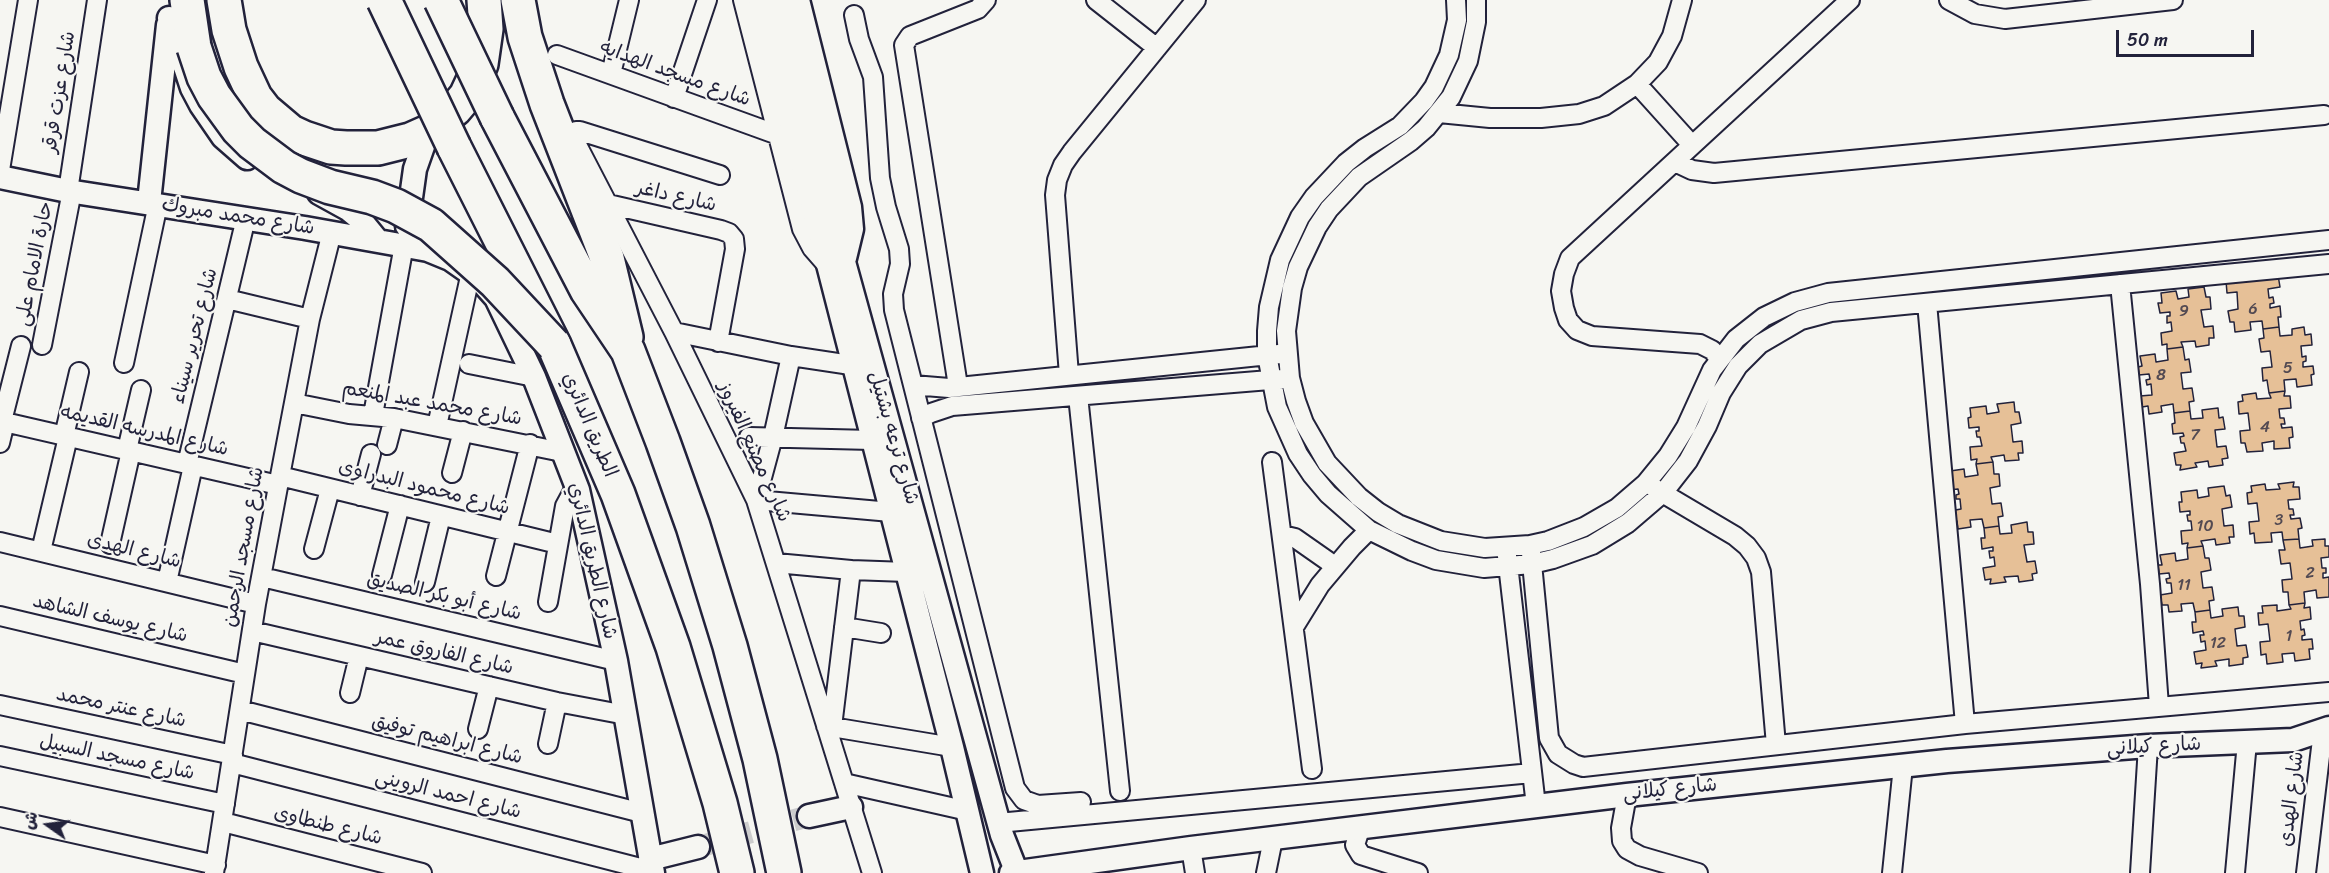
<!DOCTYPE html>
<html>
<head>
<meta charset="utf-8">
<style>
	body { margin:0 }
	#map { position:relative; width:2329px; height:873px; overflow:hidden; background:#f6f6f2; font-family:Sriracha,"Playpen Sans Arabic",sans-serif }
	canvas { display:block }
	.north { position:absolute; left:18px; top:795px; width:60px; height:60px; -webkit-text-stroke:4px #f6f6f2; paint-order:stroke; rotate:284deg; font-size:16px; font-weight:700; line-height:24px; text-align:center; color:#22223b }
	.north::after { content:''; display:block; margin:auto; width:21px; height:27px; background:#22223b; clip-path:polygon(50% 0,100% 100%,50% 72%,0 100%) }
	.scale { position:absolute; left:2116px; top:30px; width:138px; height:27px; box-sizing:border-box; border:3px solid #22223b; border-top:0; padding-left:8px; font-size:18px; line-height:21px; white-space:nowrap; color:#22223b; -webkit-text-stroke:4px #f6f6f2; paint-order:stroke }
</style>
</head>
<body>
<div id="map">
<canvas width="2329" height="873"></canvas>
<div class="north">ش</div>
<div class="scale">50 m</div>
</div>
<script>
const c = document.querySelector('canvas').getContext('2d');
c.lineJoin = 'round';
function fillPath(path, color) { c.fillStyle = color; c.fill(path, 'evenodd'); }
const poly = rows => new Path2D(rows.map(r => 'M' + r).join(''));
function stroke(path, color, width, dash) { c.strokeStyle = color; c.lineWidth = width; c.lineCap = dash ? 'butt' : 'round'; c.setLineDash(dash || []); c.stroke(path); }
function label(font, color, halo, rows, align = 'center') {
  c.font = font + ' Sriracha,"Playpen Sans Arabic",sans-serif'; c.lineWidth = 4.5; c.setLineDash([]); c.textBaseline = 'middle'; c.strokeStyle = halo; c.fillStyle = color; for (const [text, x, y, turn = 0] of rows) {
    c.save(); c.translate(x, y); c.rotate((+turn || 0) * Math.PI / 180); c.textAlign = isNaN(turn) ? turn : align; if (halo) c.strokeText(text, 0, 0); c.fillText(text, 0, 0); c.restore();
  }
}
const building = poly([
	[2278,275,2280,287,2268,289,2269,298,2273,297,2274,303,2270,304,2270,308,2280,306,2281,317,2278,317,2279,327,2263,329,2262,321,2250,322,2251,330,2235,332,2234,322,2230,322,2228,311,2238,309,2237,292,2227,293,2226,281,2278,275],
	[2204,287,2206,297,2210,297,2211,309,2201,310,2204,327,2213,326,2214,338,2209,338,2209,345,2196,347,2195,341,2181,342,2183,347,2167,349,2167,344,2162,345,2161,333,2172,331,2171,322,2167,323,2167,316,2170,316,2170,312,2160,313,2158,303,2162,303,2161,293,2176,291,2178,299,2189,297,2188,289,2204,287],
	[2279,327,2280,336,2292,335,2292,329,2304,327,2305,335,2311,334,2312,345,2301,346,2302,357,2306,356,2306,361,2303,362,2303,367,2313,366,2314,374,2311,375,2312,385,2297,387,2296,379,2284,380,2285,391,2269,393,2267,380,2263,381,2262,368,2272,367,2270,351,2261,352,2259,339,2264,338,2263,329,2279,327],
	[2183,347,2185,360,2189,359,2191,372,2181,373,2183,389,2192,388,2194,401,2189,402,2190,411,2174,413,2173,404,2161,406,2162,412,2149,414,2148,406,2142,407,2140,396,2152,395,2151,384,2147,385,2146,380,2150,379,2149,374,2139,375,2138,367,2142,366,2140,356,2155,354,2156,362,2168,360,2167,349,2183,347],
	[2285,391,2284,396,2290,396,2291,408,2279,409,2280,418,2284,418,2285,424,2281,424,2282,428,2292,427,2293,437,2289,438,2290,448,2274,449,2274,441,2262,443,2263,451,2247,452,2245,443,2241,443,2240,431,2250,430,2248,413,2239,414,2238,402,2243,401,2242,395,2256,393,2257,399,2271,398,2269,393,2285,391],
	[2014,402,2015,412,2019,412,2021,423,2011,425,2013,442,2022,441,2023,453,2018,453,2019,460,2005,461,2004,455,1991,457,1993,462,1976,464,1977,459,1971,460,1970,447,1982,446,1980,437,1977,437,1976,431,1979,431,1979,427,1969,428,1968,418,1971,417,1970,408,1986,406,1987,414,1999,412,1997,404,2014,402],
	[2218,408,2219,418,2223,417,2225,429,2215,430,2217,447,2226,446,2228,458,2222,459,2223,465,2209,467,2208,461,2195,463,2197,467,2180,470,2181,465,2176,465,2174,453,2186,451,2184,443,2181,443,2180,437,2184,436,2183,433,2173,434,2172,424,2175,423,2174,413,2190,411,2191,419,2203,418,2202,410,2218,408],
	[1993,462,1994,474,1999,474,2000,486,1990,488,1992,504,2001,503,2003,516,1998,517,1999,526,1984,528,1982,519,1970,520,1971,527,1958,529,1957,521,1951,521,1950,511,1961,509,1960,499,1956,499,1956,495,1959,494,1958,489,1949,490,1950,471,1964,469,1965,477,1978,475,1976,464,1993,462],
	[2294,482,2293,487,2299,487,2300,499,2288,500,2289,509,2293,509,2294,515,2290,515,2291,519,2300,518,2302,528,2298,529,2299,539,2283,540,2282,532,2271,533,2272,542,2255,543,2254,533,2250,534,2249,522,2259,521,2257,503,2248,504,2247,493,2252,492,2251,486,2265,484,2266,490,2280,489,2278,484,2294,482],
	[2224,486,2226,496,2230,495,2232,507,2222,509,2224,526,2233,525,2234,537,2229,537,2230,543,2216,545,2215,539,2201,541,2203,546,2187,548,2188,543,2182,544,2181,531,2192,530,2191,521,2188,521,2187,515,2190,515,2190,511,2180,512,2179,502,2182,502,2181,492,2197,490,2198,498,2209,496,2208,488,2224,486],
	[2027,522,2028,532,2033,532,2034,544,2024,545,2027,562,2035,561,2037,573,2032,574,2033,580,2019,582,2018,576,2004,577,2006,582,1990,584,1991,579,1985,580,1983,568,1995,566,1994,557,1990,558,1989,551,1993,551,1993,547,1982,549,1981,538,1985,538,1984,528,1999,526,2000,534,2012,533,2011,525,2027,522],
	[2299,539,2300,548,2313,546,2312,540,2325,539,2325,546,2329,546,2329,557,2321,558,2322,568,2326,568,2326,573,2323,573,2323,578,2329,577,2329,597,2317,598,2316,590,2304,592,2305,603,2289,605,2288,592,2283,592,2282,580,2292,579,2290,563,2281,564,2279,550,2285,550,2283,540,2299,539],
	[2203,546,2205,558,2209,558,2211,570,2201,572,2203,588,2212,587,2214,600,2209,601,2210,610,2195,612,2193,603,2181,604,2182,611,2169,612,2168,605,2162,605,2160,595,2172,593,2171,583,2167,583,2166,579,2170,578,2169,573,2159,574,2158,565,2162,565,2160,555,2175,553,2176,561,2188,559,2187,548,2203,546],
	[2305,603,2304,608,2310,607,2311,619,2300,621,2301,630,2304,629,2305,635,2302,636,2302,640,2312,639,2313,649,2309,649,2310,659,2295,661,2294,653,2282,654,2283,662,2267,664,2266,654,2261,655,2260,642,2270,641,2268,624,2259,625,2258,613,2263,613,2262,606,2277,605,2277,611,2291,609,2289,605,2305,603],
	[2238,607,2239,616,2244,616,2245,627,2235,629,2237,646,2246,645,2248,657,2243,658,2243,664,2229,666,2229,659,2215,661,2217,666,2201,668,2202,663,2196,664,2194,652,2206,650,2205,641,2201,642,2200,635,2204,635,2203,631,2193,633,2192,622,2196,622,2195,612,2210,610,2211,618,2223,616,2222,609,2238,607]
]);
const tertiaryTunnel = poly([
	[698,847,809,816]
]);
const minor = poly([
	[743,0,802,229,812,248,826,264],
	[1096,0,1157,48],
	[1456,0,1457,20,1449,55,1434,87,1424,101,1400,126,1365,148,1346,163,1314,197,1300,217,1280,260,1269,307,1267,331,1267,355,1277,407,1298,454,1312,475,1328,494,1369,530,1412,551,1436,560,1484,568,1532,564,1553,559,1592,545,1628,523,1663,493,1688,461,1707,426,1721,393,1738,366,1760,344,1801,320,1831,312,2329,264],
	[1476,0,1476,22,1468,61,1451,97,1426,128,1411,141,1359,177,1329,209,1317,227,1298,267,1292,288,1286,331,1290,378,1296,401,1304,423,1327,463,1359,497,1378,512,1398,524,1441,541,1485,548,1530,545,1548,541,1584,527,1617,508,1646,483,1668,456,1686,427,1712,370,1736,339,1764,317,1795,302,1828,293,2329,240],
	[1949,0,1975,14,2005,19,2173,0],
	[854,15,859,39,873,77,880,178,886,207,899,249,900,264,893,294,894,310,1015,788,1024,800,1038,805,1081,802],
	[557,55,778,135],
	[611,74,629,0],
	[1637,84,1692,145],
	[674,98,707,0],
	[1439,113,1490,118,1541,118,1579,114,1604,106,1637,84,1658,62,1672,36,1682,0],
	[1675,162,1692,170,1714,173,2324,115],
	[0,170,28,0],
	[720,175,580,131,576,131,575,135,575,141,674,332,756,500,872,873],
	[68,191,97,0],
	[608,204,721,230,729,233,734,239,735,249,718,342],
	[2120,284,2150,584,2159,706],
	[227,299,310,319],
	[1927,303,1965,724],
	[674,332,791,356,864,367],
	[42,345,72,191],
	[791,356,773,437,756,500,891,512],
	[1720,359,1712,350,1700,344,1592,336,1577,330,1568,320,1564,308,1561,291,1564,274,1570,258,1850,0],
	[124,363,158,204],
	[469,364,534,377],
	[1069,375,1055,195,1057,180,1063,165,1072,152,1196,0],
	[913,385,949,388,1279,354],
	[958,386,904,45,910,36,978,9,986,0],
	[1078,396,1120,791],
	[294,403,349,414,394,418,562,452],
	[373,415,404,245],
	[921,418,931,413,952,406,1282,379],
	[0,421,278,485],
	[2,421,21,346],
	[437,426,471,272],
	[64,436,79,372],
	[749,437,872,440],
	[0,443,5,422],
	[387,445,394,418],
	[127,450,141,390],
	[1272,462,1312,769],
	[187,464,246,218],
	[452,473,463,431],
	[280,476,558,544],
	[1654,488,1735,536,1747,546,1756,558,1761,572,1776,745],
	[360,496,371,454],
	[1282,535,1295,538,1335,566],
	[0,542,256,604],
	[110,544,131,451],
	[314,549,330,489],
	[41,551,68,437],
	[1531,553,1549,738,1558,754,1574,764,1583,767,1965,724,2329,692],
	[1507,556,1536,806],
	[776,563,851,570,907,572],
	[382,575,400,505],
	[496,576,530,444],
	[262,577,616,661],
	[167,582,193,466],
	[425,582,441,516],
	[548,602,565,506,572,493,578,490],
	[0,616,245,674],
	[844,627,881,633],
	[1294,627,1320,585,1352,547,1369,530],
	[252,631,557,702,626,715],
	[350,693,359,656],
	[0,705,233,755],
	[240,710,642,813],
	[826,726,952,747],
	[832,727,851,570],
	[478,729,489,686],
	[548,744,557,702],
	[0,756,225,804],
	[232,763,652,871],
	[844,783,968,811],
	[1627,795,1621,828,1622,841,1627,849,1640,856,1698,873],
	[0,817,216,865],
	[223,822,422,873],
	[998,823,1532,773],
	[1360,829,1355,845,1361,855,1418,873],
	[1191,848,1195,873],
	[214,873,256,604,280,476,310,319,332,232],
	[1266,873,1273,839],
	[1892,873,1903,766],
	[2140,873,2148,746],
	[2235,873,2247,742],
	[2306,873,2323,731]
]);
const tertiary = poly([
	[760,0,952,747,982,873],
	[778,0,844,262,1002,835,1017,873],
	[798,0,850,207,852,229,845,258],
	[169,18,192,88,201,105,223,137,247,158],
	[0,177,68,191,305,228,428,250,450,259,480,280,496,298,534,377,578,490,616,661,653,873],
	[319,193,348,209,359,218,377,240],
	[149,202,168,25],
	[407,226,415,169,428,132],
	[809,816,851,807],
	[650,859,698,847],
	[1011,873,1191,848,1627,795,1947,761,2148,746,2293,740,2329,728]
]);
const motorway = poly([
	[187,0,194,47],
	[224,0,229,30,241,67,255,97,265,110,291,132,304,138,331,147,346,148,378,148,410,140,428,132,455,109,466,96,481,64,486,29,484,0],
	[518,0,525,37,547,104,607,258,626,337],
	[497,117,587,290,628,351,663,442,693,526,730,646,760,759,784,873],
	[454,147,554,345,618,494,673,647,720,803,737,873]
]);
const motorwayBridge = poly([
	[384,0,454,147],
	[441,0,497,117],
	[194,47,204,77,214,96,238,129,252,143,284,167,301,176,330,187,372,197,396,206,431,225,495,282,554,345]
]);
const numberNames = [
	["6",2253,310],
	["9",2184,312],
	["5",2288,369],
	["8",2161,376],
	["4",2265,428],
	["7",2195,436],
	["3",2279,521],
	["10",2205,527],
	["2",2310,574],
	["11",2184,586],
	["1",2289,637],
	["12",2218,644]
];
const streetNames = [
	["شارع مسجد الهدايه",675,74,20],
	["شارع عزت قرقر",60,92,-81],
	["شارع داغر",676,197,13],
	["شارع محمد مبروك",238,217,9],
	["حارة الامام على",35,264,-79],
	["شارع تحرير سيناء",195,336,-76],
	["شارع محمد عبد المنعم",432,404,10],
	["الطريق الدائري",589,425,67],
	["شارع المدرسه القديمه",144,431,13],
	["شارع ترعه بشتيل",893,438,74],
	["شارع مصنع الفيروز",754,452,66],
	["شارع محمود البدراوى",424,488,14],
	["شارع مسجد الرحمن",244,547,-80],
	["شارع الهدى",134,551,14],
	["شارع الطريق الدائري",592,561,77],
	["شارع أبو بكر الصديق",444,597,13],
	["شارع يوسف الشاهد",110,619,13],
	["شارع الفاروق عمر",444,653,13],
	["شارع عنتر محمد",121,708,12],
	["شارع ابراهيم توفيق",447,740,14],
	["شارع كيلانى",2154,747,-3],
	["شارع مسجد السبيل",117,758,12],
	["شارع كيلانى",1670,790,-6],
	["شارع احمد الروينى",448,795,14],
	["شارع الهدى",2292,799,-83],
	["شارع طنطاوى",328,826,14]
];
fillPath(building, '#e6c097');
stroke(building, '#22223b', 1.5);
stroke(tertiaryTunnel, '#cccccd', 22, [22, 11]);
stroke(minor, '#22223b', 22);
stroke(tertiary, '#22223b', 27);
stroke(motorway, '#22223b', 38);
stroke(minor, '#f6f6f2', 18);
stroke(tertiary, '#f6f6f2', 22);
stroke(motorway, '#f6f6f2', 33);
stroke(motorwayBridge, '#22223b', 38, []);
stroke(motorwayBridge, '#f6f6f2', 33);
label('16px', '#534a52', null, numberNames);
label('20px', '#22223b', '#f6f6f2', streetNames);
</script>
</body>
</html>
